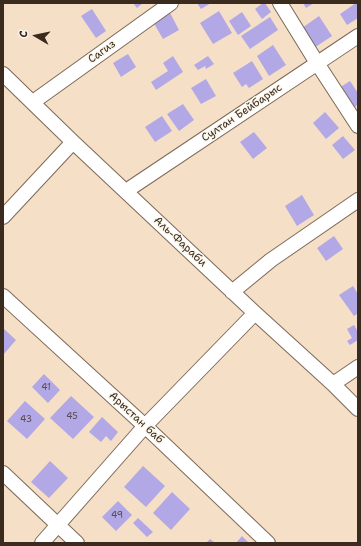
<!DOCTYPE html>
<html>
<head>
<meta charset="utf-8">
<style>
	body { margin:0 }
	#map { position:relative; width:361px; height:546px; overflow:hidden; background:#f5dfc6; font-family:"Shantell Sans",sans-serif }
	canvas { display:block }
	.frame { position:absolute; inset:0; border:4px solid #3b2a1e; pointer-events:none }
	.north { position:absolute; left:16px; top:16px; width:40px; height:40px; -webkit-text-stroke:3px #fbf7ec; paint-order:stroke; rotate:279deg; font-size:11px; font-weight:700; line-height:16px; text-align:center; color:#3b2a1e }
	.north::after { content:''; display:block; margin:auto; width:14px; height:18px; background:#3b2a1e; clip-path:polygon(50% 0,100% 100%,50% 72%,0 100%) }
</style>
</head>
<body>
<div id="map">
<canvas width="361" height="546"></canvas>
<div class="frame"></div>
<div class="north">С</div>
</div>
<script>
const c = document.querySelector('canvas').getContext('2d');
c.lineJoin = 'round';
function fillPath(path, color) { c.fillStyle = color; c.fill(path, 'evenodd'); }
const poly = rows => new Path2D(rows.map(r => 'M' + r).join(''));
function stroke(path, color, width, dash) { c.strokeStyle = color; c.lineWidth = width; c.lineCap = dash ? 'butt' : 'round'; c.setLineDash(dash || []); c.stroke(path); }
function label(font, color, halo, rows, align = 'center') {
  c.font = font + ' "Shantell Sans",sans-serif'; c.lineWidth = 3; c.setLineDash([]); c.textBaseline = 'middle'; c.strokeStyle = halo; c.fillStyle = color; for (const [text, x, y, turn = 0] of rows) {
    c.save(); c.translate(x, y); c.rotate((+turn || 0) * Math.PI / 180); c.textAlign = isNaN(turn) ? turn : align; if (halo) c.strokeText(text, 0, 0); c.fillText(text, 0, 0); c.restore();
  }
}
const building = poly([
	[133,3,143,3,137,8],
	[197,3,211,3,201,9],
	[263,3,265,3,271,12,262,19,255,9],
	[303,3,314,3,306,8],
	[356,3,358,6,358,18,347,25,340,14],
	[92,9,106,31,96,38,81,16],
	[169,11,179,30,163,39,152,20],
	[219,11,232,33,213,44,200,23],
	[242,12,251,26,238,35,229,21],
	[319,16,332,36,314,48,302,28],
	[270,17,278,30,250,49,241,36],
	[273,45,286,65,269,76,257,56],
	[128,54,136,67,121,77,113,63],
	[173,56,183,72,156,90,151,82,168,71,163,63],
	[208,56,214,64,206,69,205,66,198,70,194,65],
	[252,61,263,79,249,88,246,84,242,87,233,73],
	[206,79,216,96,201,104,191,88],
	[350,81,358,93,358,104,354,108,339,88],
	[183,104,194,120,179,131,167,114],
	[325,112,339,128,326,139,313,123],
	[162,116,172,131,155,142,145,127],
	[254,132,267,148,253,159,240,142],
	[343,136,355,150,343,159,332,145],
	[302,195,314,215,297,226,285,206],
	[334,236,343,249,326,261,317,248],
	[353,286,358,294,358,313,354,316,339,295],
	[354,325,358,332,358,340,350,345,347,341,352,338,347,329],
	[3,328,16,340,3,355],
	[44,374,60,390,48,403,32,387],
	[71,396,94,417,73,439,50,418],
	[25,401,45,419,27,439,7,421],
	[102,417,118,432,111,441,106,436,101,442,89,432],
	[50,461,68,478,49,498,31,482],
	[143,466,165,486,146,507,124,487],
	[172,492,190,509,171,530,153,513],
	[118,501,132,515,116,531,102,517],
	[138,518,153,532,147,537,133,523],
	[242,536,249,543,236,543],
	[210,539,215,543,206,543]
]);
const minor = poly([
	[280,3,317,63,358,126],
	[3,74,73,142,255,313,333,384,358,409],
	[33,102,171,3],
	[126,191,358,36],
	[3,217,73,142],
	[232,292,271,260,358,200],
	[3,296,145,426,268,543],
	[333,384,358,367],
	[3,473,77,543],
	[42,543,145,426,255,313]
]);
const numberNames = [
	["41",46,388],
	["45",72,417],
	["43",26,420],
	["49",117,516]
];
const streetNames = [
	["Сагиз",102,52,-36],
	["Султан Бейбарыс",242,113,-34],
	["Аль-Фараби",180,242,43],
	["Арыстан баб",136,418,43]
];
fillPath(building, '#b2a8e5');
stroke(minor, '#7c6959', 16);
stroke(minor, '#fff', 14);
label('9px', '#594a50', null, numberNames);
label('11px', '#3b2a1e', '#fbf7ec', streetNames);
</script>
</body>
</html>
